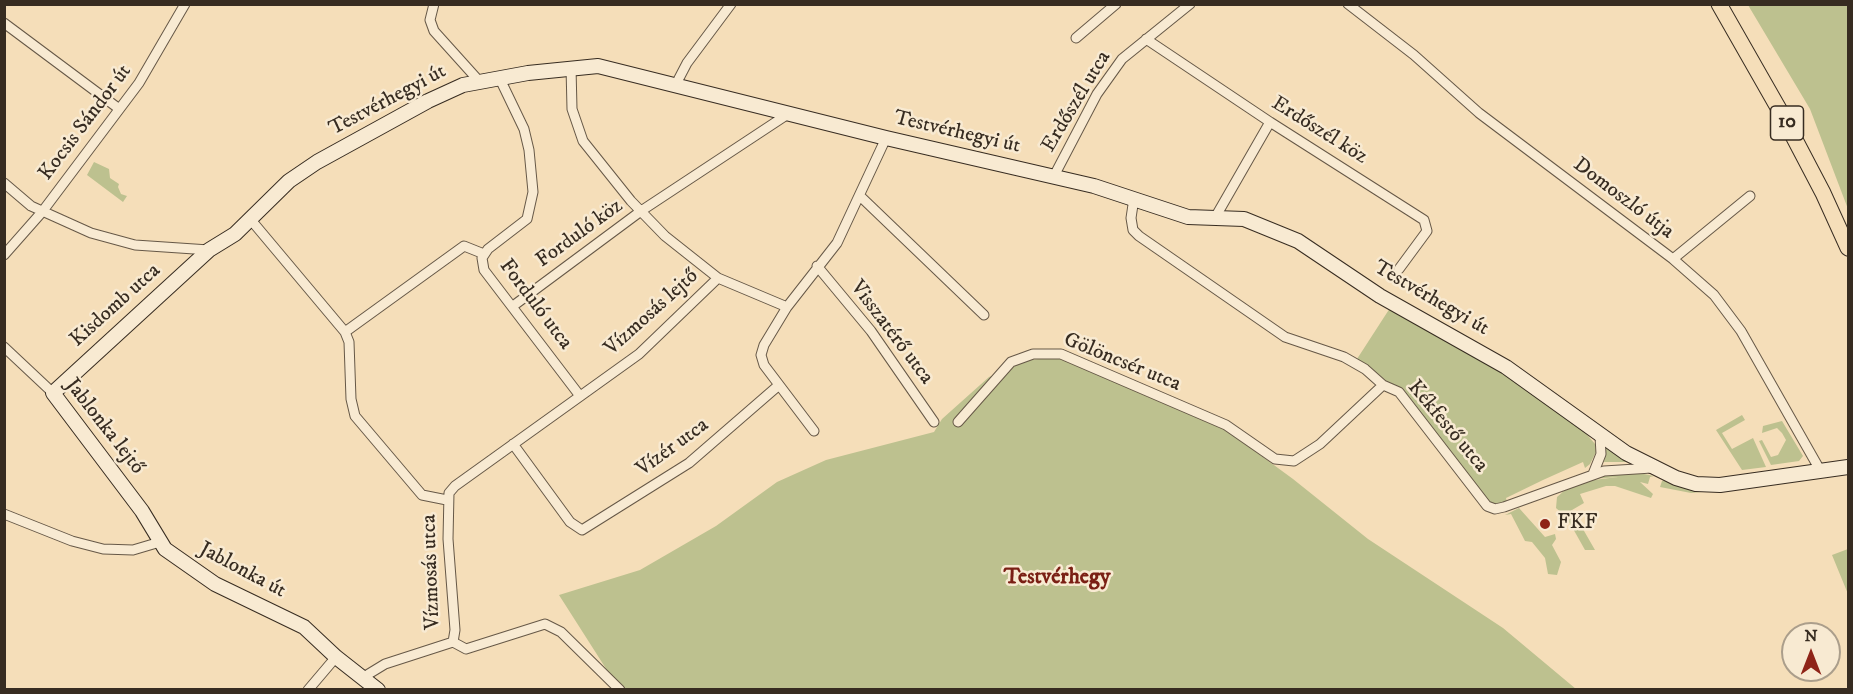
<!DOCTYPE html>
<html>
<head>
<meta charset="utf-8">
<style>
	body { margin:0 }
	#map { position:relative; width:1853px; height:694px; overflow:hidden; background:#f5deb9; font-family:"IM FELL DW Pica",serif }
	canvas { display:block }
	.frame { position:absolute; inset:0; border:6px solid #372c21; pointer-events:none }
	.north { position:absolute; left:1781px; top:622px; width:60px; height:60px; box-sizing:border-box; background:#f8ead2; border:2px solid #ab9e8b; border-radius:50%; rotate:0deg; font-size:16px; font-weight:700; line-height:24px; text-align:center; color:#372c21 }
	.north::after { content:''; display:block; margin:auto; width:21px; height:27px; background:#8f2418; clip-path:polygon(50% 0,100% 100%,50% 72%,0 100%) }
</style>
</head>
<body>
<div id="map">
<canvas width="1853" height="694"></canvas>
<div class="frame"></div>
<div class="north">N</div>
</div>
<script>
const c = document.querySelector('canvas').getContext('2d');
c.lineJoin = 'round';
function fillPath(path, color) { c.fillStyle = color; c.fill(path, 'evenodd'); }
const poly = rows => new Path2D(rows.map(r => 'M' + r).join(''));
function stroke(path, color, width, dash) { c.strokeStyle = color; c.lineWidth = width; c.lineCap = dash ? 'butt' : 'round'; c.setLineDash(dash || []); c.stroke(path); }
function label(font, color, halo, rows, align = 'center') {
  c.font = font + ' "IM FELL DW Pica",serif'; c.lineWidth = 5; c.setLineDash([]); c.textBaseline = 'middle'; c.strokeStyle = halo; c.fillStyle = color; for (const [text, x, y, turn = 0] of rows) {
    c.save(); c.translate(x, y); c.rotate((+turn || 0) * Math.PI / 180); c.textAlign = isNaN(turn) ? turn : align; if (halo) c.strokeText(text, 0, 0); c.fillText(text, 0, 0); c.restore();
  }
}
const green = poly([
	[1748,5,1848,5,1848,209,1810,109],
	[94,162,109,169,110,178,119,184,118,187,121,194,127,196,123,202,87,175],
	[1390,308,1468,348,1584,431,1595,444,1596,452,1590,464,1585,468,1583,462,1543,480,1506,498,1507,502,1490,504,1386,384,1357,359],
	[1060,357,1226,430,1293,479,1368,539,1503,628,1576,689,619,689,559,595,640,570,716,526,777,482,826,460,934,432,942,419,989,377,1029,360],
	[1742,415,1745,420,1722,433,1732,449,1753,438,1766,467,1742,470,1716,430],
	[1782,421,1803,456,1799,461,1771,465,1759,441,1762,440,1771,457,1778,455,1786,440,1782,433,1777,428,1762,433,1763,426],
	[1606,444,1628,460,1626,462,1604,462],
	[1634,472,1654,476,1650,477,1648,484,1632,480,1640,482,1653,494,1651,498,1615,486,1606,486,1580,494,1584,503,1572,510,1595,550,1585,550,1567,518,1556,508,1557,497,1565,490,1585,481,1618,477,1593,479,1604,474],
	[1665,480,1712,491,1691,493,1660,487,1662,481],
	[1519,508,1545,537,1555,534,1556,539,1552,545,1561,562,1557,575,1548,574,1545,558,1532,542,1525,541,1511,514,1505,515],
	[1848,549,1848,594,1832,555]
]);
const street = poly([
	[434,4,430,20,434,31,479,81],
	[1348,4,1414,55,1479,113,1673,259,1714,295,1741,331,1820,470],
	[4,23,118,108],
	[1076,38,1116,4],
	[1146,39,1270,122,1424,220,1427,231,1399,269],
	[571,67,572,109,583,141,631,201,665,236,718,278,787,307],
	[499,77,524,129,529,150,533,192,527,219,488,249,482,258,484,270,580,396],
	[675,86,687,63,731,4],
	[1054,176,1097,94,1122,59,1190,4],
	[4,183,31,206,91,233,135,245,209,250],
	[860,196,984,315],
	[1134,198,1131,218,1133,230,1139,236,1285,337,1344,357,1365,369,1383,385,1399,392,1487,506,1495,509,1504,507,1604,471,1652,468],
	[1216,216,1270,122],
	[251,220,345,332,349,342,351,399,355,416,422,495,447,500],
	[4,255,42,212,139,83,185,4],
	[1673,259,1750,196],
	[817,266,871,331,934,422],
	[513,306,641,211,788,114],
	[345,332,464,246,484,254],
	[4,347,53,393],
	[958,422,1011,362,1033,354,1061,354,1226,425,1275,459,1294,461,1320,444,1383,385],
	[814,431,764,365,761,355,764,345,787,307,837,243,886,138],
	[513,444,570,522,582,530,689,463,779,385],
	[1593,474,1601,454,1600,436],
	[4,514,72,541,103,549,133,550,160,542],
	[453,642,455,630,448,539,449,493,455,486,639,354,718,278],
	[362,678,385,664,453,642,466,649,545,624,561,632,620,690],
	[308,690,336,657]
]);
const secondary = poly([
	[378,690,336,657,304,627,215,584,165,549,142,511,53,393,209,250,235,234,289,181,317,162,428,101,463,85,528,73,598,66,886,138,1094,186,1188,217,1244,219,1298,241,1380,296,1506,367,1626,453,1676,478,1696,484,1720,485,1848,467]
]);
const primary = poly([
	[1719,4,1780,111,1823,193,1848,248]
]);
const markers = [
	[1545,524,6,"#8f2418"]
];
const shields = [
	[1787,123,33]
];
const shieldNames = [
	["10",1787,123]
];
const streetNames = [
	["Testvérhegyi út",388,101,-28],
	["Erdőszél utca",1077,102,-59],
	["Kocsis Sándor út",86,123,-53],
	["Erdőszél köz",1319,131,32],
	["Testvérhegyi út",957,133,13],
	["Domoszló útja",1623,199,37],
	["Forduló köz",580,234,-36],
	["Testvérhegyi út",1431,299,30],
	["Forduló utca",535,305,53],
	["Kisdomb utca",116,306,-42],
	["Vízmosás lejtő",652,313,-42],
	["Visszatérő utca",891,333,53],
	["Gölöncsér utca",1122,363,22],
	["Jablonka lejtő",104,427,52],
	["Kékfestő utca",1447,427,50],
	["Vízér utca",673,448,-36],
	["Jablonka út",242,571,28],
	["Vízmosás utca",432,572,-92]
];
const poiNames = [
	["FKF",1557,524]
];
const neighbourhoodNames = [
	["Testvérhegy",1057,578]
];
fillPath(green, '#bdc18f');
stroke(street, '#665847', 11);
stroke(secondary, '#372c21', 16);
stroke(primary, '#372c21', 17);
stroke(street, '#f8ead2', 9);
stroke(secondary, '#f8ead2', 14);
stroke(primary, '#f5deb9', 15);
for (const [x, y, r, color] of markers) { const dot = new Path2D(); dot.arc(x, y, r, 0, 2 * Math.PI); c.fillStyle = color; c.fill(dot); stroke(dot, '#f8ead2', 2); }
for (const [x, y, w] of shields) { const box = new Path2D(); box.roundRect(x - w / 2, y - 17, w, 34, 4.5); c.fillStyle = '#f8ead2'; c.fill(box); stroke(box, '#372c21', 1.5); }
label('bold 20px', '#372c21', null, shieldNames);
label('21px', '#372c21', '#f8ead2', streetNames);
label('21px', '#372c21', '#f8ead2', poiNames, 'left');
label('bold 22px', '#7a1f14', '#f8ead2', neighbourhoodNames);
</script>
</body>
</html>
